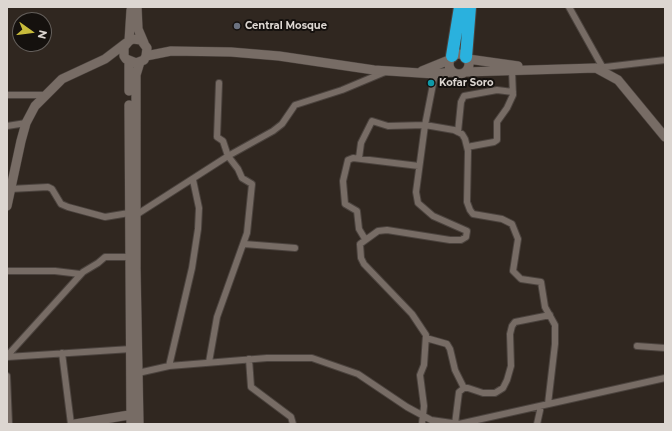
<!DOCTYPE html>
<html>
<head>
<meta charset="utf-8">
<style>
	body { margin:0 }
	#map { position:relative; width:672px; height:431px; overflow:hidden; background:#302720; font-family:Montserrat,sans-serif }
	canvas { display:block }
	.frame { position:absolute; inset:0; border:8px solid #dcd6d1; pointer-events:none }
	.north { position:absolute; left:12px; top:12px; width:40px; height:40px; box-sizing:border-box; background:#15110e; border:1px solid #65605c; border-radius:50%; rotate:104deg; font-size:11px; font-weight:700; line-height:16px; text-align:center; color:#dcd6d1 }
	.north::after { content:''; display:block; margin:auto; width:14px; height:18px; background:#c8bb3b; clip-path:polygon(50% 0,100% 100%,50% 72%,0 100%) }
</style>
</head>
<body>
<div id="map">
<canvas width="672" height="431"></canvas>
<div class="frame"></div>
<div class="north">N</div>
</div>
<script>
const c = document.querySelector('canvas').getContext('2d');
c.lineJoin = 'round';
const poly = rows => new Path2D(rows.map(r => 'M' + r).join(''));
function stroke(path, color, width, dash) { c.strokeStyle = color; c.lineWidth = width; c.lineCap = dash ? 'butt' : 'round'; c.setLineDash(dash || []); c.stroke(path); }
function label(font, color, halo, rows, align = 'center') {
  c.font = font + ' Montserrat,sans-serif'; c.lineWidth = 4; c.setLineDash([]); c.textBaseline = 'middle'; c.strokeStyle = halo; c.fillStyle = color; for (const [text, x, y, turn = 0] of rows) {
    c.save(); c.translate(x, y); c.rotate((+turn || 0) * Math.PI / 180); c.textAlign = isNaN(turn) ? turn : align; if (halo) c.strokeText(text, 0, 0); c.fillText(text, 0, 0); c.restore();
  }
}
const street = poly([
	[569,7,603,68],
	[597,68,665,60],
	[7,95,44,95],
	[7,126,26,123],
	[458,132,461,102,464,96,497,90,513,92],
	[467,147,494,142,497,140,497,122,507,108,513,95,512,71],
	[359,158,361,143,372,121,388,126,425,125,454,130,462,134,465,139,468,151,467,202,470,210,473,214,502,219,512,224,518,239,513,271,521,279,541,282,545,307,555,325,555,344,548,404],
	[10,189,48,187,52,189,61,204,68,207,105,217,129,213],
	[136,215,228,156,273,131,282,124,295,105,342,90,385,72],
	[365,239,359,229,357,211,345,204,343,181,348,160,353,158,419,166],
	[244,244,295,248],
	[7,271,55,271,80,274],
	[426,338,447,344,450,349,455,370,464,388],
	[637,346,665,348],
	[62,353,71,424],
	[7,356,83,272,98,263,105,257,129,257],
	[7,357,131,349],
	[249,359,251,387,291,417,293,424],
	[209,362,217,317,247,233,252,184,242,178,238,169,228,156,223,141,217,137,219,83],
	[169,366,192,268,198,229,199,208,193,180],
	[138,373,169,366,267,358,312,358,358,374,407,407,431,420,459,424,665,378],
	[7,376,9,424],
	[422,424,424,406,420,375,424,365,426,335,412,314,364,264,361,258,360,244,378,231,387,230,450,240,461,240,466,237,467,231,433,216,418,203,416,192,425,125,435,74],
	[455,424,459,392,464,388,468,388,483,393,495,393,503,388,507,380,511,366,510,334,512,326,515,322,550,315],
	[537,424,541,406]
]);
const secondary = poly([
	[137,7,138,29,144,43],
	[129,41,131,10],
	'449 64a10 10 0 1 1 20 0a10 10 0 1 1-20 0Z',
	[146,56,147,48,141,40,133,39,129,41,124,47,124,56,126,59,136,63,144,60,146,56,171,51,231,52,279,56,374,70,435,74,452,72],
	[468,59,518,66],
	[129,62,129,91],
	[422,71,449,60],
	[465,72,596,68,618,80,665,137],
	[129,105,131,424],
	[7,206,21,141,26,123,35,106,62,79,105,59,126,43],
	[75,424,135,414],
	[139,424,136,269,136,75,140,62]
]);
const highway = poly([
	[452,56,460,7],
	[466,57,470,7]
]);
const markers = [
	[237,26,4,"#6b7280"],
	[431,83,4,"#0f9aa8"]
];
const poiNames = [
	["Central Mosque",245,26],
	["Kofar Soro",439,83]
];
stroke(street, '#4b433e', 8);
stroke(secondary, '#4b433e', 10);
stroke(highway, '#4b433e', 14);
stroke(street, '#776c65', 6);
stroke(secondary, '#776c65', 9);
stroke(highway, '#2ab1de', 12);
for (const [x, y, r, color] of markers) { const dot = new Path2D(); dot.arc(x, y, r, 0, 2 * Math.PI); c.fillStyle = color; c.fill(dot); stroke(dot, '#15110e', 1.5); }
label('bold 10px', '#dcd6d1', '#15110e', poiNames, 'left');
</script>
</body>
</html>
